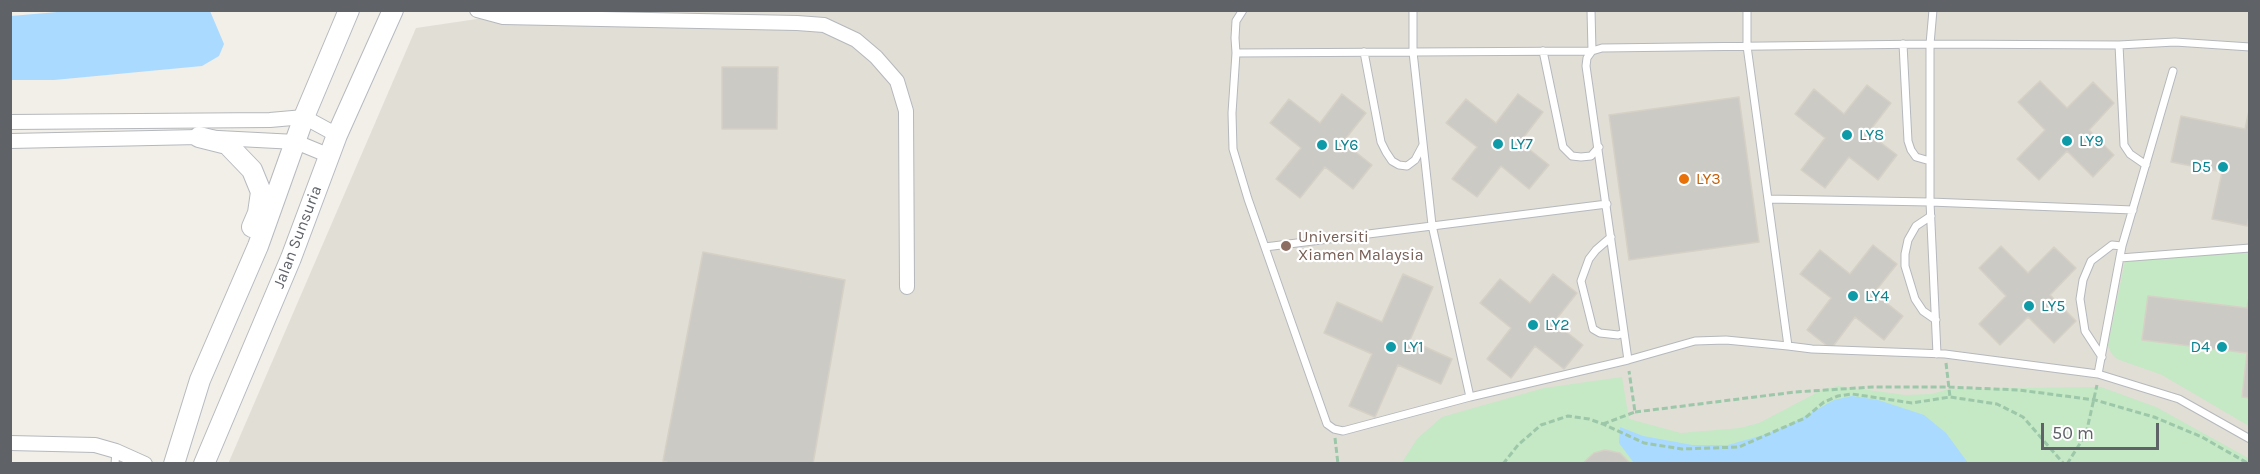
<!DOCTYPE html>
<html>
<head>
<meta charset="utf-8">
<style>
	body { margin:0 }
	#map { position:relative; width:2260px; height:474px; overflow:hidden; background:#f1efe8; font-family:Karla,sans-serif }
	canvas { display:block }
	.frame { position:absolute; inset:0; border:12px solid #5f6368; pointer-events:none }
	.scale { position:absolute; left:2041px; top:423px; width:118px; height:27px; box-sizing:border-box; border:3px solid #5f6368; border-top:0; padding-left:8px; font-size:18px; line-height:21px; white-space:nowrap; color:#5f6368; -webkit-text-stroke:4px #fff; paint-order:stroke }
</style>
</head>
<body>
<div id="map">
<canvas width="2260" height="474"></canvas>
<div class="frame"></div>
<div class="scale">50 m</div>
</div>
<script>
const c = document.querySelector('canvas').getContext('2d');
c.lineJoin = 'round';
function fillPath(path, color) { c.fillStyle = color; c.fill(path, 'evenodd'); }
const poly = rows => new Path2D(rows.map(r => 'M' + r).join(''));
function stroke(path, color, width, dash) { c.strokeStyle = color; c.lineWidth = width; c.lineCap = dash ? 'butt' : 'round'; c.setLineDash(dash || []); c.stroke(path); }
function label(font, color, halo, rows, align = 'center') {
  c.font = font + ' Karla,sans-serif'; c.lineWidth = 4.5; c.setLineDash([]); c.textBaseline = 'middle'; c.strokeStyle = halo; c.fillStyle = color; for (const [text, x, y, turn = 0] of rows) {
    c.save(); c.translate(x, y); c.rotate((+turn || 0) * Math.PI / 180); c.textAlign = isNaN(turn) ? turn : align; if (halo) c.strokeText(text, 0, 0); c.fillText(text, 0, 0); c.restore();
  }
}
const education = poly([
	[538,10,2249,11,2249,463,228,464,416,28]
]);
const green = poly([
	[2249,251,2247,308,2142,340,2247,353,2242,396,2249,398,2249,426,2162,375,2117,359,2111,353,2108,345,2125,261],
	[1622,377,1629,419,1681,433,1740,428,1759,423,1822,390,1838,386,1905,395,1932,394,1949,389,2101,387,2156,407,2250,459,2249,464,1401,464,1417,439,1442,417,1544,388]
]);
const water = poly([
	[69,11,210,11,224,44,219,56,202,66,54,80,11,80,11,16],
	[1852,396,1878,400,1924,415,1946,433,1968,463,1634,463,1619,443,1620,427,1643,436,1692,445,1728,445,1767,434,1791,424,1834,400]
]);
const building = poly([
	[722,67,778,67,777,129,722,129,722,67],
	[2040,81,2067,108,2093,82,2114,103,2089,130,2114,155,2093,177,2067,151,2039,180,2017,159,2045,130,2018,102,2040,81],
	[1867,85,1891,103,1868,133,1897,155,1878,180,1849,157,1825,188,1801,170,1825,138,1795,114,1814,89,1844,114,1867,85],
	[1342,94,1366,113,1343,142,1372,165,1353,189,1325,167,1300,198,1276,179,1301,148,1270,123,1289,99,1320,123,1342,94],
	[1518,94,1543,112,1520,142,1549,165,1529,189,1501,166,1477,197,1452,179,1477,147,1446,123,1466,99,1496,123,1518,94],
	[1739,97,1759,242,1629,260,1609,115,1739,97],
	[2250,106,2250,212,2247,226,2212,219,2222,172,2171,162,2181,116,2245,129,2250,106],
	[1873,245,1897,264,1874,293,1903,316,1884,340,1855,317,1831,349,1807,330,1831,298,1800,274,1820,250,1850,274,1873,245],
	[2001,246,2028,273,2054,247,2076,268,2050,295,2076,321,2054,343,2028,317,2000,345,1979,324,2006,296,1979,268,2001,246],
	[703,252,845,280,813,464,672,464,663,461,703,252],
	[1403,274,1433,287,1410,340,1452,359,1441,384,1398,365,1375,417,1349,406,1372,354,1324,333,1337,302,1382,322,1403,274],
	[1553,274,1577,293,1554,322,1583,345,1564,369,1535,346,1511,378,1487,359,1511,328,1480,303,1500,279,1530,303,1553,274],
	[2250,291,2250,398,2242,397,2247,353,2142,340,2148,296,2247,308,2250,291],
	[1605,450,1620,453,1631,464,1582,464,1594,453,1605,450]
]);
const path = poly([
	[1946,363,1950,397],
	[1635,412,1795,392,1873,387,1948,387,2019,390,2095,400,2154,417,2202,437,2249,464],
	[1603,424,1635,412,1629,371],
	[1335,438,1338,464],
	[1503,464,1518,445,1541,425,1568,416,1589,419,1603,424,1644,443,1682,449,1739,447,1805,418,1824,402,1838,396,1852,394,1912,403,1950,397,1997,404,2023,417,2064,464],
	[2067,464,2086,434,2097,385]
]);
const lane = poly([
	[1243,10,1236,21,1235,38,1236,53,1232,113,1233,149,1248,199,1327,424,1334,429,1343,431,1470,397,1628,360,1695,341,1726,340,1788,346],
	[1413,10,1413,52,1432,225,1470,397],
	[1747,10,1747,46,1788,346,1812,349,1945,354,2098,374,2179,399,2250,439],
	[1933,10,1930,44,1930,202,1937,354],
	[1903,44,1908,141,1911,150,1916,157,1930,161],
	[2119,45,2124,145,2130,154,2146,165],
	[1543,51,1563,147,1572,156,1581,157,1591,156,1599,147],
	[1364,52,1381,142,1386,152,1392,161,1399,165,1407,166,1415,160,1423,145],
	[1236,53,1592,51,1591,10],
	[1768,199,1930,202,2133,210],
	[1931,216,1916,226,1908,240,1905,254,1905,266,1915,299,1923,311,1936,320],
	[1611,237,1596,250,1589,259,1581,281,1593,329,1600,333,1618,335,1624,333],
	[1265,247,1607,204],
	[2120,258,2250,248],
	[2102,357,2085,331,2080,299,2083,280,2091,261,2112,245,2122,246],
	[1628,360,1586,66,1587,58,1592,51,1602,48,1930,44,2119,45,2175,42,2250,47],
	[2098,374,2122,246,2173,71],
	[115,464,116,451]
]);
const street = poly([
	[477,10,503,17,797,23,824,25,856,40,876,57,897,81,906,111,907,287],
	[10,122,270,120,304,117,337,135],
	[10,141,199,137,296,142,330,156],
	[10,443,95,445,116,451,145,464]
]);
const secondary = poly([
	[199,137,227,144,252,170,261,192,258,213,252,227],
	[174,464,200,380,258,246,304,117,349,10],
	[204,464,291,258,337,135,393,10]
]);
const markers = [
	[1847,135,6,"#0f9aa8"],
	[2067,141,6,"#0f9aa8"],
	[1498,144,6,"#0f9aa8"],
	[1322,145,6,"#0f9aa8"],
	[2223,167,6,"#0f9aa8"],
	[1684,179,6,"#e8710a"],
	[1286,246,6,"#8d6e63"],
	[1853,296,6,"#0f9aa8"],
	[2029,306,6,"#0f9aa8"],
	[1533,325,6,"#0f9aa8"],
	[1391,347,6,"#0f9aa8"],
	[2222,347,6,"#0f9aa8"]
];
const cultureNames = [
	["LY8",1859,135],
	["LY9",2079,141],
	["LY7",1510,144],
	["LY6",1334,145],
	["D5",2211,167,"right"],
	["LY4",1865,296],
	["LY5",2041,306],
	["LY2",1545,325],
	["LY1",1403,347],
	["D4",2210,347,"right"]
];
const foodNames = [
	["LY3",1696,179]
];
const streetNames = [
	["Jalan Sunsuria",298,237,-69]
];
const educationNames = [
	["Universiti",1298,237],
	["Xiamen Malaysia",1298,255]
];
fillPath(education, '#e1ded6');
fillPath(green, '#c5e8c5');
fillPath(water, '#aadaff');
fillPath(building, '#cccac5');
stroke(building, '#d6d1c6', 1.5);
stroke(lane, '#b5b8bc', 9);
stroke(street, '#b5b8bc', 16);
stroke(secondary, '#b6babf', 22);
stroke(path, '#9cc7a9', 3, [6, 3]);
stroke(lane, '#fff', 7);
stroke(street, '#fff', 14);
stroke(secondary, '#fff', 20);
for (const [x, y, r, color] of markers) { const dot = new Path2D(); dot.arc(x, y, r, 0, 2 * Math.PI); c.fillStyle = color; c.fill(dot); stroke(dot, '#fff', 2); }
label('16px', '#0d838f', '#fff', cultureNames, 'left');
label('16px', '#c56008', '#fff', foodNames, 'left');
label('16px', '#5f6368', '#fff', streetNames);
label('16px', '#785e54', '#fff', educationNames, 'left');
</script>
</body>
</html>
